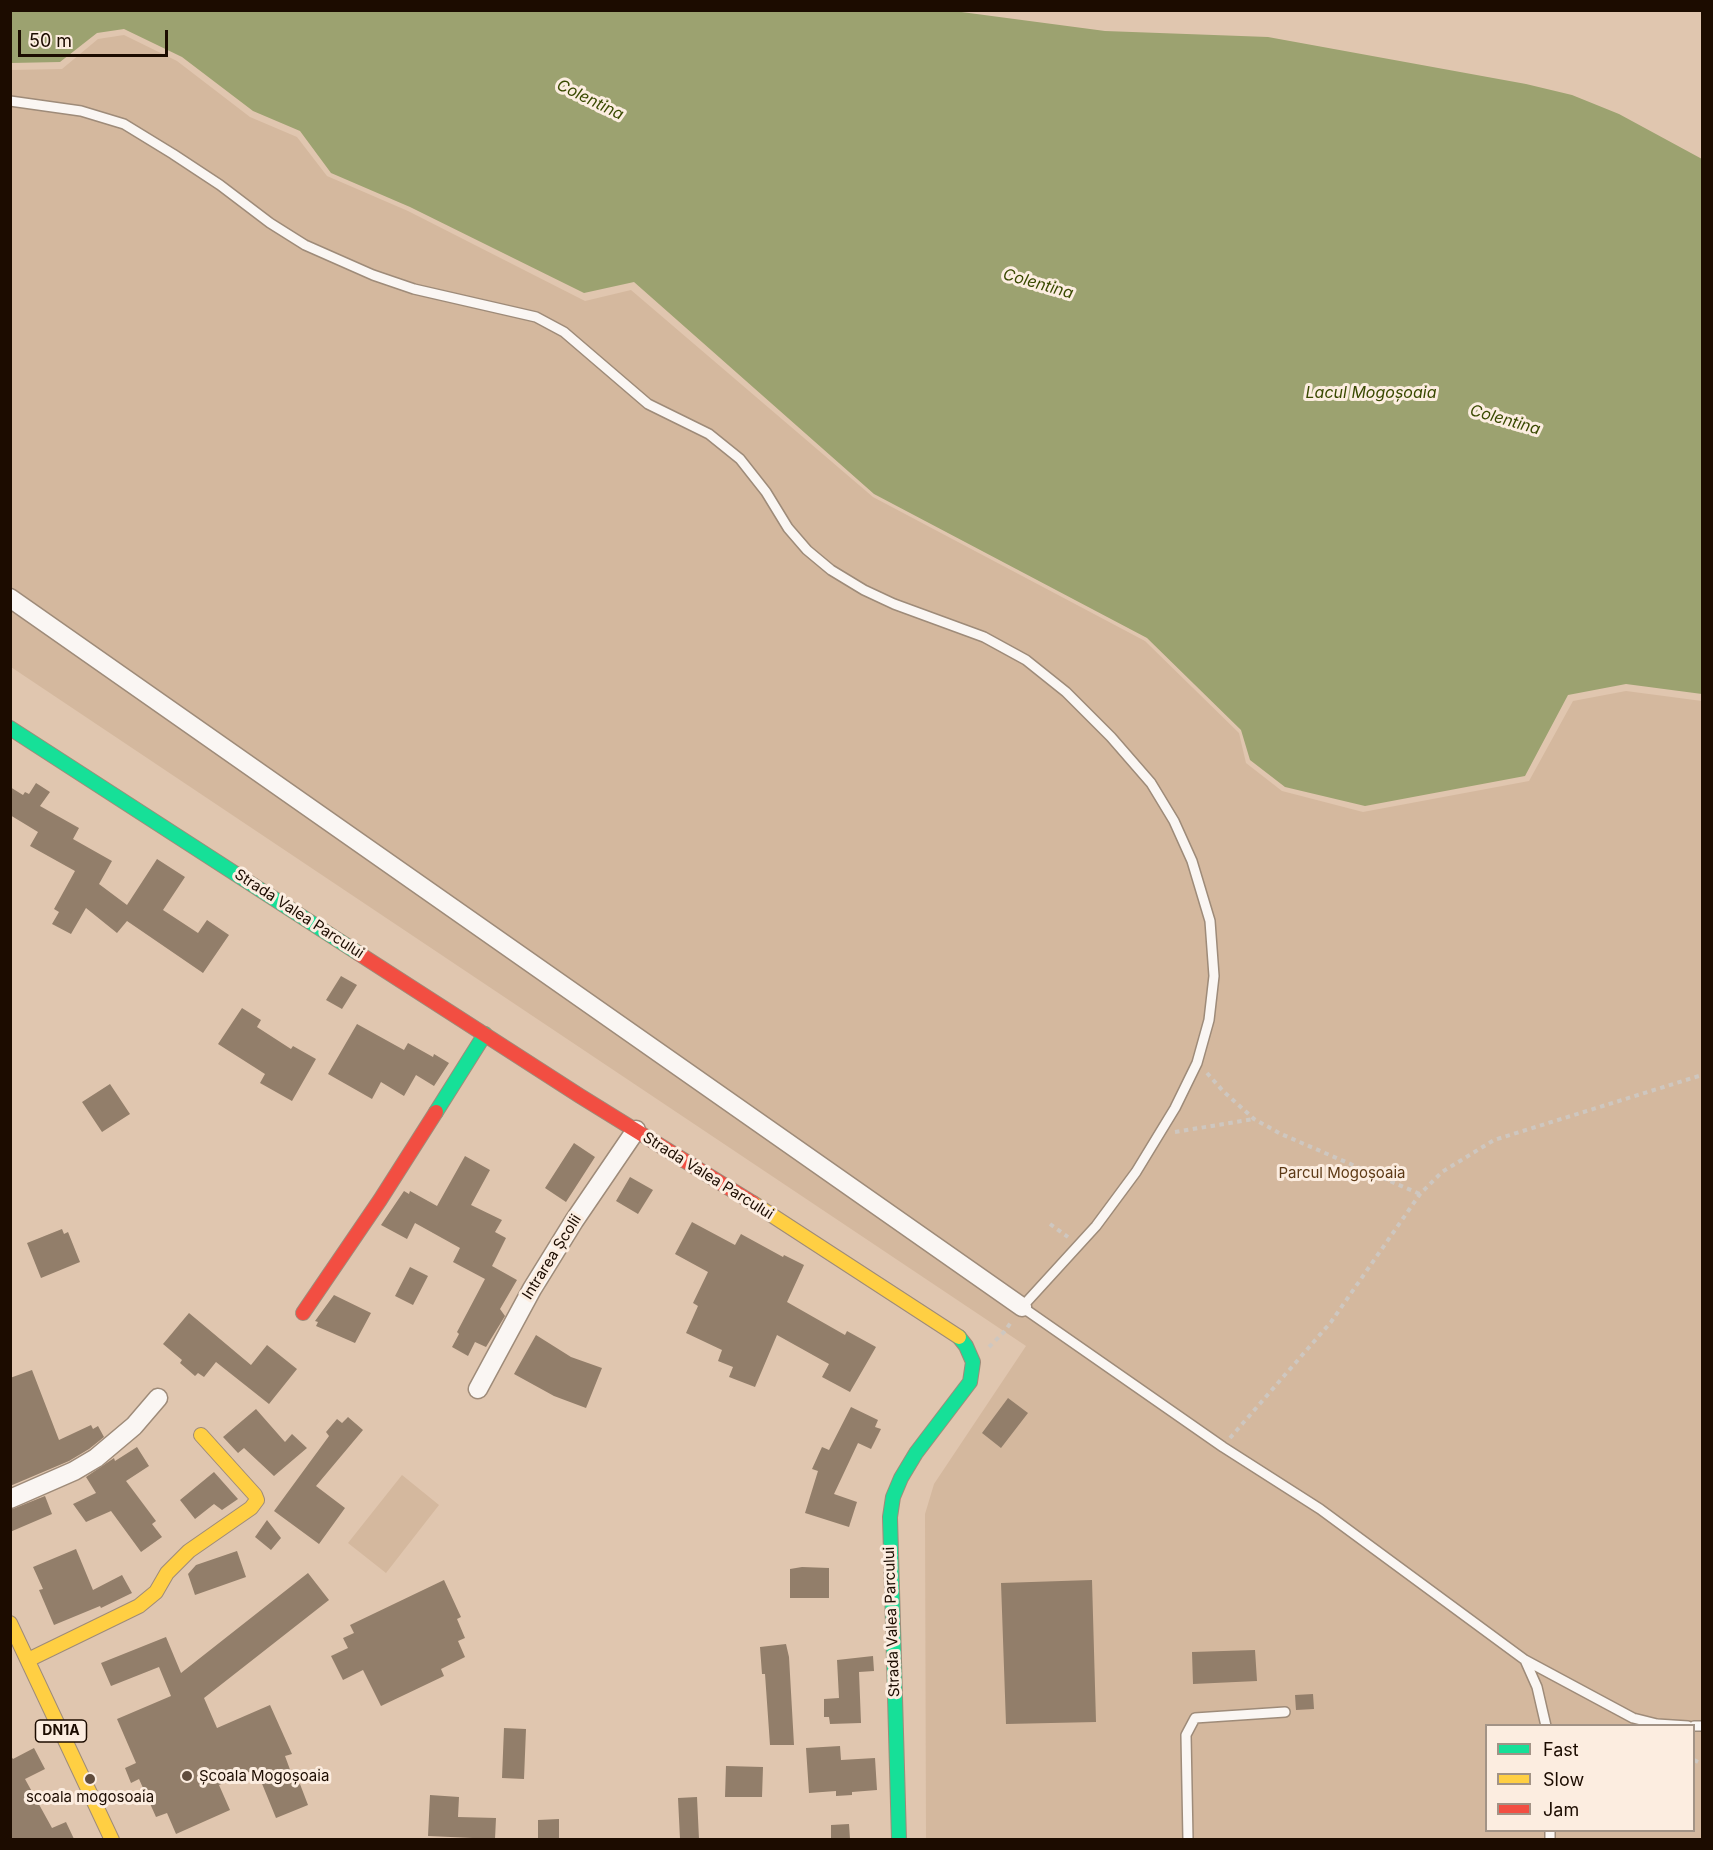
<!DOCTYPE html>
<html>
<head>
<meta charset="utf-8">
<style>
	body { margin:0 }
	#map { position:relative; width:1713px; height:1850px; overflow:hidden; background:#e0c6af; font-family:Inter,sans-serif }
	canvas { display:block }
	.frame { position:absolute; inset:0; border:12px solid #1c0c00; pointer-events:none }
	.legend { position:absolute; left:1485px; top:1724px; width:210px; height:108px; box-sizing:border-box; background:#fcede0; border:2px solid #a29386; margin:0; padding:8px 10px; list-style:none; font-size:18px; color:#1c0c00 }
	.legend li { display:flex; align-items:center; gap:12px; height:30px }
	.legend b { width:30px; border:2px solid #a29386 }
	.scale { position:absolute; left:18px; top:30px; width:150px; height:27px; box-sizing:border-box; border:3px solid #1c0c00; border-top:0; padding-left:8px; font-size:18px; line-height:21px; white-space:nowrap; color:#1c0c00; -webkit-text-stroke:4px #fcede0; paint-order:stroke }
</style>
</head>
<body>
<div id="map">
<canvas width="1713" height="1850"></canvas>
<div class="frame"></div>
<ul class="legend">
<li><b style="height:8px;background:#16e098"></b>Fast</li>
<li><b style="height:8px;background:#ffcf43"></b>Slow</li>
<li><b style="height:8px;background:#f24e42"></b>Jam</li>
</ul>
<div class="scale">50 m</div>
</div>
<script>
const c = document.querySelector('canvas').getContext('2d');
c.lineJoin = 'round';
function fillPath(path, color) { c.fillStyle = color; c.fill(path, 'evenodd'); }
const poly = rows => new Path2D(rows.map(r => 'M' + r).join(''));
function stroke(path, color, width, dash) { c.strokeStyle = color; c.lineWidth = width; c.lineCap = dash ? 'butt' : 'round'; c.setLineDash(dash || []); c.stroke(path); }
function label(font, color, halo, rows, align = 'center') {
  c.font = font + ' Inter,sans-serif'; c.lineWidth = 6; c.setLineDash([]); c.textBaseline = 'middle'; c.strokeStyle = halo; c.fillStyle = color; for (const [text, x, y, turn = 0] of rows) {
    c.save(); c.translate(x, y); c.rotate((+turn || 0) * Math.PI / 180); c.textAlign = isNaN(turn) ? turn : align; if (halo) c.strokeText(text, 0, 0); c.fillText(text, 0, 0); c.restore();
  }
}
const green = poly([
	[124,35,177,61,250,117,297,137,327,176,408,211,585,301,631,290,873,497,1145,641,1239,733,1246,763,1282,791,1363,812,1529,781,1573,701,1626,691,1702,701,1702,1839,926,1839,925,1514,934,1484,1026,1346,11,667,10,70,62,69,98,39],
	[1486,1726,1694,1726,1694,1830,1486,1830],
	[402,1475,439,1505,386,1573,348,1543]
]);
const water = poly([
	[954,11,1105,31,1268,37,1526,84,1572,95,1619,114,1702,159,1702,694,1626,684,1568,695,1525,776,1365,806,1285,787,1250,760,1241,730,1147,638,874,494,634,282,584,293,410,207,331,173,300,131,253,111,182,57,124,29,97,33,60,62,11,63,11,11]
]);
const building = poly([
	[36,783,50,792,40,806,79,828,73,839,112,861,99,884,127,905,157,859,185,877,163,910,198,933,207,920,229,935,203,973,127,921,117,933,86,908,71,934,52,924,59,912,54,909,75,871,30,846,38,832,10,815,10,787,23,795,25,792,29,794],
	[341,976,357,985,342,1009,326,1000],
	[242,1008,261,1020,257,1027,291,1049,293,1046,316,1059,292,1101,260,1083,265,1074,218,1044],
	[357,1024,404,1050,408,1043,433,1057,434,1054,449,1063,434,1086,416,1075,404,1096,381,1082,372,1099,328,1074],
	[110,1084,130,1114,102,1132,82,1102],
	[574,1143,595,1157,566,1202,545,1188],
	[465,1156,490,1170,471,1205,502,1220,495,1232,506,1238,492,1266,517,1280,500,1309,505,1316,486,1347,475,1342,468,1356,452,1347,459,1334,457,1332,485,1279,453,1262,460,1248,415,1223,407,1239,381,1225,404,1191,409,1194,410,1191,437,1206],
	[630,1177,653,1190,638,1214,616,1201],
	[692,1222,735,1245,741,1234,783,1257,784,1255,804,1265,787,1302,845,1335,847,1331,876,1347,850,1392,822,1377,829,1364,777,1335,755,1387,729,1377,733,1367,718,1361,722,1350,686,1333,698,1306,693,1303,708,1272,675,1254],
	[62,1229,64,1234,68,1232,80,1262,41,1278,27,1243],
	[410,1267,428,1276,413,1305,395,1296],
	[334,1295,371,1313,355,1343,316,1326,318,1322,315,1321],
	[189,1313,251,1365,267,1345,297,1369,269,1404,216,1362,204,1377,198,1373,195,1376,180,1363,182,1360,163,1344],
	[536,1335,571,1357,602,1368,586,1408,554,1396,514,1374],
	[32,1370,59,1440,91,1425,93,1429,98,1426,104,1437,89,1449,69,1461,10,1486,10,1378],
	[1008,1398,1028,1413,1001,1448,982,1433],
	[851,1407,878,1420,875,1427,881,1429,871,1449,858,1443,834,1494,857,1502,849,1527,805,1513,818,1471,812,1469,822,1447,829,1450],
	[256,1409,285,1442,292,1434,307,1448,274,1476,244,1448,238,1453,223,1437],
	[348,1417,363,1430,316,1486,345,1508,319,1544,274,1511,329,1436,326,1432,337,1419,342,1423],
	[137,1447,149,1466,126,1481,156,1521,152,1524,162,1537,141,1552,111,1511,86,1522,73,1504,96,1493,86,1477,114,1458,115,1461],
	[214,1472,238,1499,222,1510,214,1504,195,1519,180,1500],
	[45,1496,52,1514,10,1532,10,1510],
	[267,1520,281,1538,271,1550,255,1537],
	[76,1549,93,1590,122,1575,132,1593,101,1608,100,1606,54,1625,39,1590,43,1589,33,1567],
	[237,1551,246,1577,195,1595,188,1574,196,1565],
	[802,1567,829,1568,829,1598,790,1598,790,1569],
	[308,1573,329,1600,204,1698,217,1728,270,1705,292,1754,285,1756,296,1786,300,1784,308,1805,276,1818,256,1769,219,1785,230,1810,176,1834,167,1813,156,1817,139,1779,131,1783,125,1768,136,1763,117,1719,171,1696,159,1667,111,1686,101,1663,166,1637,181,1673],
	[444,1580,461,1617,457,1619,465,1638,458,1641,465,1657,441,1669,444,1676,381,1706,363,1670,343,1680,331,1656,348,1648,343,1638,354,1633,350,1625],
	[1092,1580,1096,1722,1006,1724,1001,1583],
	[786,1644,789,1657,794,1745,770,1745,765,1674,762,1674,760,1647],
	[1255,1650,1257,1681,1193,1684,1192,1652],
	[873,1656,874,1671,859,1672,861,1723,830,1724,829,1717,824,1717,824,1699,839,1698,837,1660],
	[1313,1694,1314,1709,1296,1710,1295,1695],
	[504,1728,526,1729,524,1779,502,1778],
	[840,1746,841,1760,875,1758,877,1790,852,1792,852,1795,836,1796,836,1791,809,1793,806,1748],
	[34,1748,45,1769,25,1779,52,1828,66,1822,74,1839,10,1839,10,1755,13,1759],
	[726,1766,763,1767,762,1797,725,1797],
	[430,1795,459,1797,458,1817,496,1818,495,1839,428,1836],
	[697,1797,699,1839,680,1839,678,1798],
	[559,1819,559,1839,538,1839,538,1820],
	[849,1824,850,1839,831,1839,831,1825]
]);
const path = poly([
	[1207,1073,1223,1091,1254,1119,1281,1134,1420,1194],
	[1175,1132,1254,1119],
	[1050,1224,1068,1237],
	[989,1347,1004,1332,1012,1321],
	[1230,1438,1331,1322,1420,1194,1442,1172,1494,1140,1702,1075],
	[1694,1760,1702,1764]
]);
const lane = poly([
	[10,101,81,111,124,124,173,154,220,185,270,223,305,245,373,275,414,289,536,317,564,332,648,404,709,434,740,459,766,492,788,528,807,550,831,570,864,590,894,604,984,637,1026,660,1066,692,1111,737,1151,783,1174,821,1192,861,1210,921,1214,976,1209,1020,1197,1063,1175,1108,1136,1172,1096,1226,1022,1307,1223,1447,1320,1509,1525,1660,1537,1687,1546,1726],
	[1525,1660,1633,1718,1657,1724,1688,1726],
	[1694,1726,1702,1726],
	[1550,1830,1550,1840],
	[1188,1840,1186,1735,1195,1718,1285,1712]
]);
const street = poly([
	[10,598,1022,1307],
	[478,1389,532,1289,574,1221,636,1130],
	[10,1499,74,1471,96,1458,134,1426,158,1398]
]);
const fast = poly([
	[10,728,358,953],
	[436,1112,485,1034],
	[899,1840,890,1517,893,1497,901,1478,916,1453,970,1382,973,1362,966,1346,959,1337]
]);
const slow = poly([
	[753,1203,959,1337],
	[10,1623,112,1840],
	[28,1660,139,1606,156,1592,167,1573,189,1551,251,1508,257,1500,255,1495,201,1435]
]);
const jam = poly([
	[358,953,580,1096,753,1203],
	[303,1313,380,1200,436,1112]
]);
const markers = [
	[187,1776,6,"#614d3d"],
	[90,1779,6,"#614d3d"]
];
const shields = [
	[61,1731,51]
];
const shieldNames = [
	["DN1A",61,1731]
];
const streetNames = [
	["Strada Valea Parcului",299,914,33],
	["Strada Valea Parcului",708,1176,32],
	["Intrarea Școlii",552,1257,-58],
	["Strada Valea Parcului",892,1622,-92]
];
const parkNames = [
	["Parcul Mogoșoaia",1342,1173]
];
const poiNames = [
	["Școala Mogoșoaia",199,1776],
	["scoala mogosoaia",90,1797,"center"]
];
const waterNames = [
	["Colentina",590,100,26],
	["Colentina",1038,284,16],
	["Lacul Mogoșoaia",1371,393],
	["Colentina",1505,420,16]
];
fillPath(green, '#d4b89e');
fillPath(water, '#9ca270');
fillPath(building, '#927e6a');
stroke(lane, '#9e8b79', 12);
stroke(street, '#9e8b79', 21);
stroke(fast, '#9e8b79', 16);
stroke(slow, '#9e8b79', 16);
stroke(jam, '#9e8b79', 16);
stroke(path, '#cec7c0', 4, [4.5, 4.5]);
stroke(lane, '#faf6f3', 9);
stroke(street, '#faf6f3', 18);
stroke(fast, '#16e098', 14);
stroke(slow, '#ffcf43', 14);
stroke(jam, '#f24e42', 14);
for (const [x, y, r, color] of markers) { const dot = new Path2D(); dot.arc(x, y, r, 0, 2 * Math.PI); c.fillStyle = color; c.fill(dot); stroke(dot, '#fcede0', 2); }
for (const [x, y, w] of shields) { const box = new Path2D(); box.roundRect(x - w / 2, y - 11, w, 22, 4.5); c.fillStyle = '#fcede0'; c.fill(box); stroke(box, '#1c0c00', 1.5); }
label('bold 14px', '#1c0c00', null, shieldNames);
label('15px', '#1c0c00', '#fcede0', streetNames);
label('15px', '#5d3a16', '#fcede0', parkNames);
label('15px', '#1c0c00', '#fcede0', poiNames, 'left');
label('italic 16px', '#394900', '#fcede0', waterNames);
</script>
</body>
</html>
